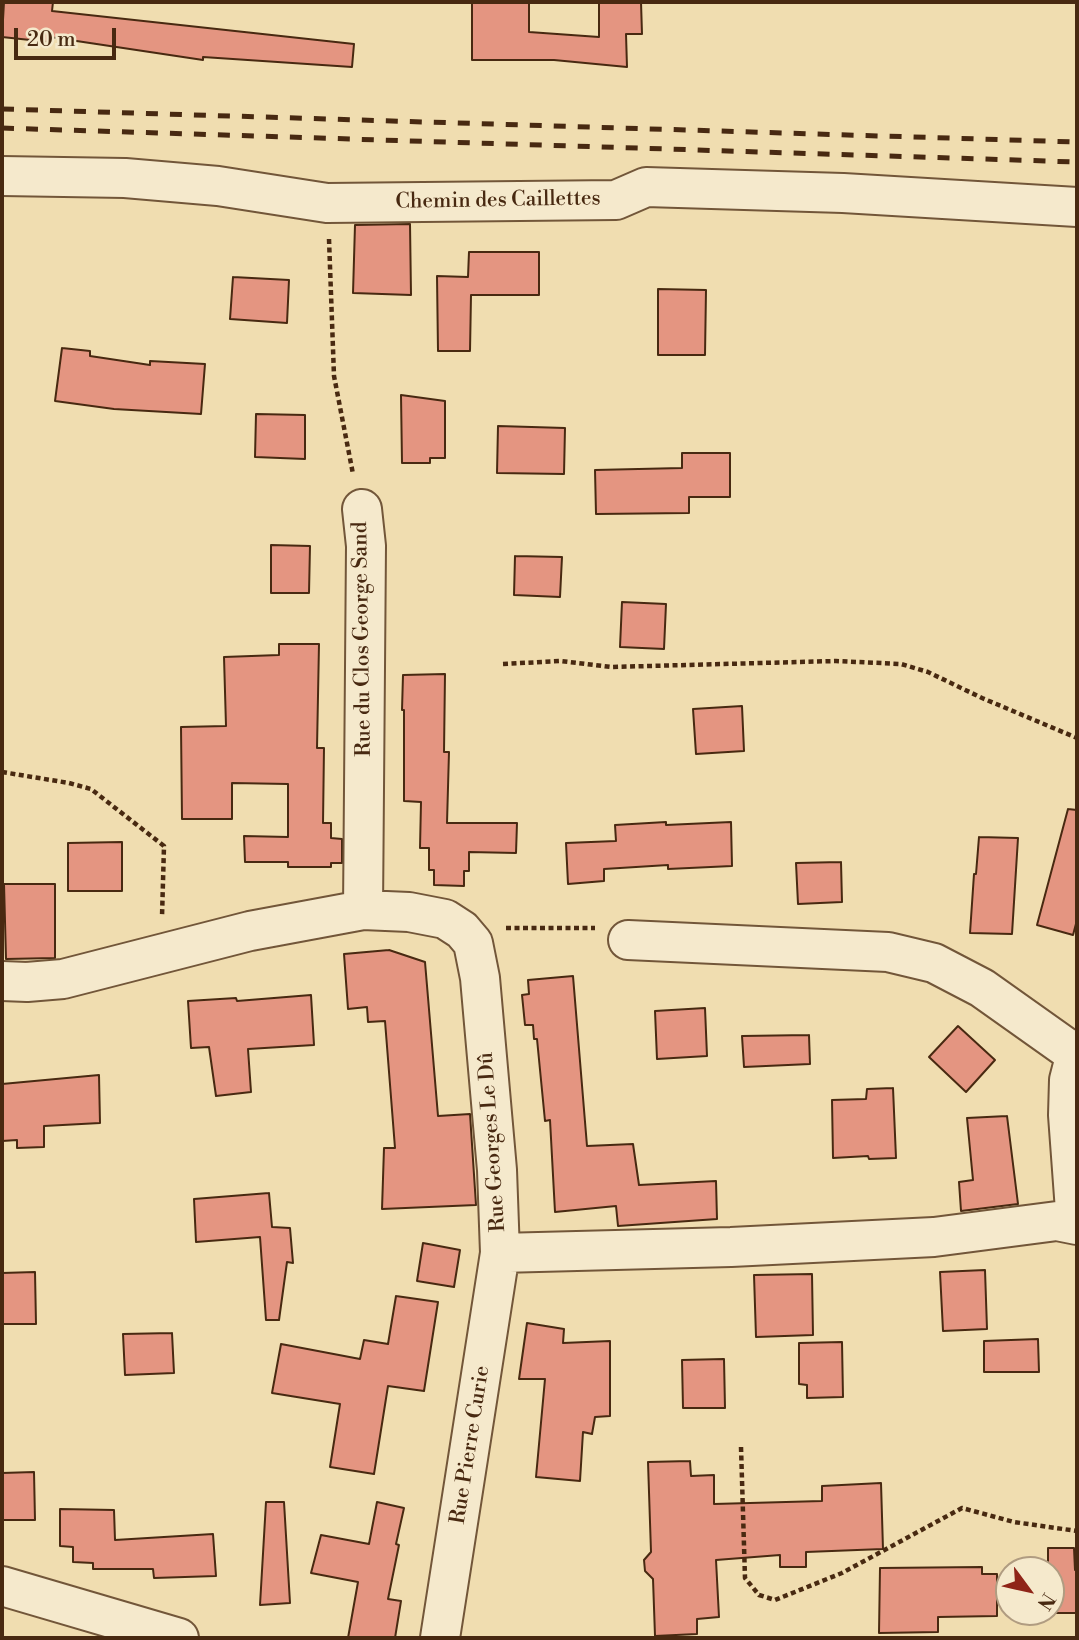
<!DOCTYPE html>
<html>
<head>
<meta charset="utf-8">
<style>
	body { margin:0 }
	#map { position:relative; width:1079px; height:1640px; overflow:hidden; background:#f0ddb0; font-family:"Libre Bodoni",serif }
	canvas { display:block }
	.frame { position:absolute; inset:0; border:4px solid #482911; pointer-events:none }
	.north { position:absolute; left:995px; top:1556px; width:70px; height:70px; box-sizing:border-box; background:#f5e9cc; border:2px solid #b09c81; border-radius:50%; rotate:123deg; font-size:19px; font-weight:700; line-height:28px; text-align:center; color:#482911 }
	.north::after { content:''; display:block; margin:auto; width:24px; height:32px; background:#8f2418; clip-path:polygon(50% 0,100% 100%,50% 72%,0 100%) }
	.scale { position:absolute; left:14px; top:28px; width:102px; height:32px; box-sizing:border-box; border:4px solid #482911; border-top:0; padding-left:9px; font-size:21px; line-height:24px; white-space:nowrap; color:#482911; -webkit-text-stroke:5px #f5e9cc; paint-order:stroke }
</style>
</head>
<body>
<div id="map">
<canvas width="1079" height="1640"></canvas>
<div class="frame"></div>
<div class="north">N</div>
<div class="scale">20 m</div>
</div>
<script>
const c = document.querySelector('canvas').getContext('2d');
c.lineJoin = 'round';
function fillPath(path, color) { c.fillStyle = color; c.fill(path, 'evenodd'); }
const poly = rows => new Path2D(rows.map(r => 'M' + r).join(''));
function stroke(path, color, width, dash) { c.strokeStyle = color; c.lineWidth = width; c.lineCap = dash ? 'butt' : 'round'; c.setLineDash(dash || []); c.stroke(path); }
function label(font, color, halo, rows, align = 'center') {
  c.font = font + ' "Libre Bodoni",serif'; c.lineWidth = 5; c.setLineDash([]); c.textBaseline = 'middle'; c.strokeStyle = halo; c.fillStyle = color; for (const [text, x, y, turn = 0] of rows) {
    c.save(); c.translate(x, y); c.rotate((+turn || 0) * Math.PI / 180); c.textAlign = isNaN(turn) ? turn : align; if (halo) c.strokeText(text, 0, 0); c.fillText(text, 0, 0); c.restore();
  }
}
const building = poly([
	[4,2,53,2,52,11,354,44,352,67,203,57,203,60,50,37,49,42,2,37,4,2],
	[472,2,529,2,529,32,599,37,599,2,641,2,642,34,626,34,627,67,554,60,472,60,472,2],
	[410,224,411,295,353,293,355,225,410,224],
	[469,252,539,252,539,295,471,295,470,351,438,351,437,276,468,277,469,252],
	[233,277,289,280,287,323,230,319,233,277],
	[658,289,706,290,705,355,658,355,658,289],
	[62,348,90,351,90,356,150,365,150,361,205,364,201,414,114,409,55,401,62,348],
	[401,395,445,401,445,458,430,458,430,463,402,463,401,395],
	[256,414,305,415,305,459,255,457,256,414],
	[498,426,565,428,564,474,497,473,498,426],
	[682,453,730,453,730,497,689,497,689,513,596,514,595,470,682,468,682,453],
	[271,545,310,546,309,593,271,593,271,545],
	[515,556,562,557,560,597,514,595,515,556],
	[622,602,666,604,664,649,620,647,622,602],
	[279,644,319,644,317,748,324,748,323,823,331,823,331,838,342,839,342,863,331,863,331,867,288,867,288,862,245,862,244,836,288,837,288,784,232,783,232,819,182,819,181,727,226,726,224,657,279,655,279,644],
	[445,674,444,752,449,752,447,823,517,823,516,853,469,852,469,871,464,871,464,886,434,885,434,870,429,870,429,848,420,848,421,802,404,801,404,710,402,710,403,675,445,674],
	[742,706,744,751,696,754,693,709,742,706],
	[1068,809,1077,810,1077,920,1073,935,1037,925,1068,809],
	[666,822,666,825,731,822,732,866,668,869,668,865,604,869,604,881,568,884,566,843,616,841,615,825,666,822],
	[979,837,1018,838,1012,934,970,933,974,874,976,874,979,837],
	[122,842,122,891,68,891,68,843,122,842],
	[841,862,842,902,798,904,796,863,841,862],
	[4,884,55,884,55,958,6,959,4,884],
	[389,950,425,962,438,1116,470,1114,476,1205,382,1209,384,1148,395,1148,385,1021,368,1022,367,1007,348,1009,344,954,389,950],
	[573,976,587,1146,633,1144,639,1185,716,1181,717,1219,618,1226,616,1206,555,1212,550,1120,545,1121,537,1039,534,1039,533,1025,525,1025,522,995,529,994,528,980,573,976],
	[311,995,314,1045,248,1049,251,1092,216,1096,209,1047,191,1048,188,1001,236,998,237,1001,311,995],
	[705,1008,707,1056,657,1059,655,1011,705,1008],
	[958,1026,995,1060,966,1092,929,1057,958,1026],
	[809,1035,810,1064,744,1067,742,1036,809,1035],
	[99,1075,100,1123,44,1126,44,1147,17,1148,17,1140,2,1141,2,1084,99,1075],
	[893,1088,896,1158,869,1159,868,1156,833,1158,832,1100,866,1099,867,1089,893,1088],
	[1007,1116,1018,1204,961,1211,959,1182,973,1180,967,1118,1007,1116],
	[269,1193,272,1227,290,1228,293,1263,287,1262,279,1320,266,1320,260,1237,196,1242,194,1199,269,1193],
	[423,1243,460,1250,454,1287,417,1281,423,1243],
	[985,1270,987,1329,943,1331,940,1272,985,1270],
	[35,1272,36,1324,2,1324,2,1273,35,1272],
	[812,1274,813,1335,756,1337,754,1275,812,1274],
	[396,1296,438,1302,424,1391,388,1386,374,1474,330,1467,340,1404,272,1393,281,1344,360,1359,364,1340,388,1344,396,1296],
	[527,1323,564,1329,563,1343,610,1341,610,1416,595,1417,592,1434,583,1432,580,1481,536,1477,545,1379,519,1379,527,1323],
	[172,1333,174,1373,125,1375,123,1334,172,1333],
	[1038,1339,1039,1372,984,1372,984,1341,1038,1339],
	[842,1342,843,1397,807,1398,807,1385,799,1384,799,1343,842,1342],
	[724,1359,725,1408,683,1408,682,1360,724,1359],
	[690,1461,691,1476,714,1475,714,1504,822,1501,822,1486,881,1483,883,1549,806,1552,806,1567,780,1567,780,1555,716,1560,719,1617,697,1619,697,1634,655,1636,653,1579,645,1571,644,1560,651,1552,648,1462,690,1461],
	[34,1472,35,1520,2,1520,2,1473,34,1472],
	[266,1502,284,1502,290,1603,260,1605,266,1502],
	[377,1502,404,1508,396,1544,399,1545,388,1599,401,1601,395,1638,348,1638,358,1582,311,1573,321,1535,369,1544,377,1502],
	[60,1509,114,1510,115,1540,213,1534,216,1576,154,1578,153,1569,93,1569,93,1563,73,1562,73,1547,60,1546,60,1509],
	[1048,1548,1074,1548,1075,1570,1077,1570,1077,1613,1050,1613,1051,1570,1048,1570,1048,1548],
	[982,1567,982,1574,997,1574,997,1616,938,1617,938,1632,879,1633,880,1568,982,1567]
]);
const path = poly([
	[329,239,334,376,353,474],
	[503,664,561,661,611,667,836,661,901,664,928,672,982,698,1077,738],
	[2,772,69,783,91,789,164,846,162,917],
	[506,928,595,928],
	[741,1447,745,1578,759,1595,775,1600,842,1573,962,1508,1014,1522,1077,1531]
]);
const minor = poly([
	[2,176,125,178,218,186,327,203,616,200,646,187,843,193,1077,207],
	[362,509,366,546,363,910],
	[628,940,888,952,934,963,982,988,1075,1054],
	[2,981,27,982,63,979,250,931,363,910,409,912,445,919,462,930,473,943,480,978,497,1170,500,1253,440,1638],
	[1076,1224,1068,1115,1069,1080,1077,1049],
	[500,1253,731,1247,934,1237,1057,1221,1077,1225],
	[2,1586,179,1638]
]);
const rail = poly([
	[2,109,1077,142],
	[2,128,1077,162]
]);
const streetNames = [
	["Chemin des Caillettes",498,201,-1],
	["Rue du Clos George Sand",363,639,-91],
	["Rue Georges Le Dû",493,1142,-94],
	["Rue Pierre Curie",471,1445,-81]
];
fillPath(building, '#e49581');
stroke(building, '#482911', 2);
stroke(minor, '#725639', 42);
stroke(path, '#482911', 4.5, [5, 3.5]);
stroke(minor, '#f5e9cc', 38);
stroke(rail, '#482911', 5, [12, 12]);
label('21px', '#482911', '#f5e9cc', streetNames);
</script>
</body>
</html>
